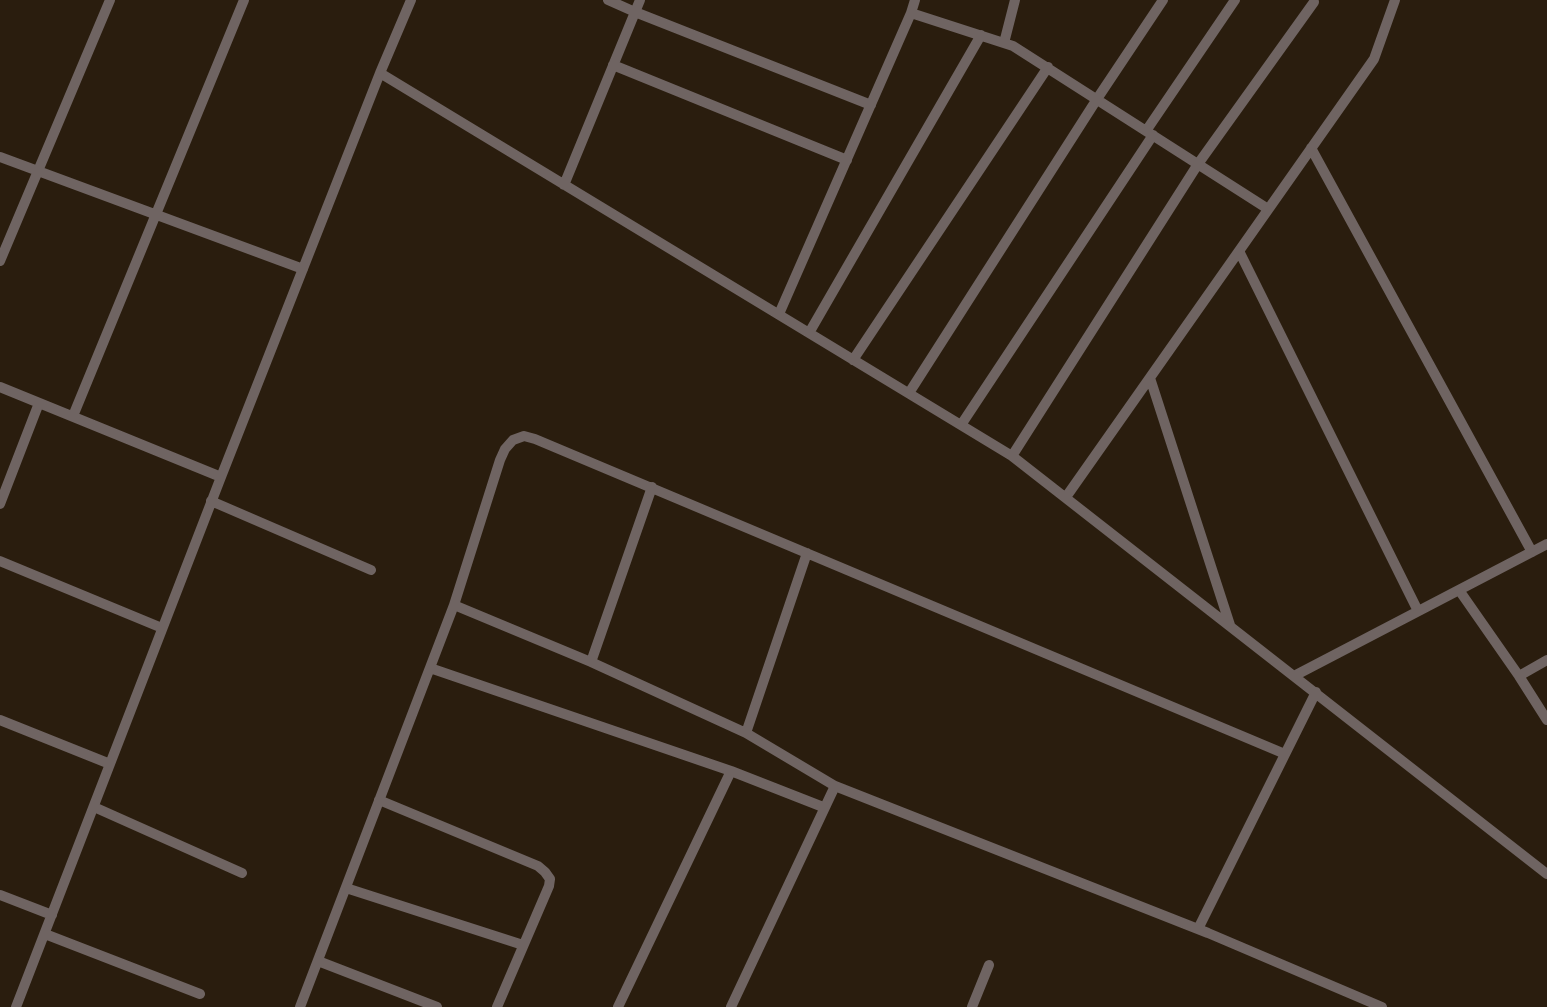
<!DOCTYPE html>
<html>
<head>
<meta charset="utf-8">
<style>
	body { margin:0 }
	canvas { display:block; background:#2a1d0e }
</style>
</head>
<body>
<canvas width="1547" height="1007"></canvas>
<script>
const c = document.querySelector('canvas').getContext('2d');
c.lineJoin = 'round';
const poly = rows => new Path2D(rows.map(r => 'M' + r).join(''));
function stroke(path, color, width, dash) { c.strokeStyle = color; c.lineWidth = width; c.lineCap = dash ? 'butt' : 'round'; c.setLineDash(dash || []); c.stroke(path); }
const street = poly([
	[608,0,635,12,871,105],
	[911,13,1013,46,1268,209],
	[1004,43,1015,0],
	[613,65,847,160],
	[380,73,1012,456,1547,874],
	[1146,131,1235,0],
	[1311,148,1532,552],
	[0,157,303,269],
	[564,185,640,0],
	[1239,251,1418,611],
	[0,261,110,0],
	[779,314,911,13,915,0],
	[809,333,981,35],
	[853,360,1048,67],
	[1150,378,1230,625],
	[0,387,221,477],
	[909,393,1097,99,1163,0],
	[73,416,244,0],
	[961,425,1153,135],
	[1012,456,1198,164,1314,2],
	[1066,497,1374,59,1395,0],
	[211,501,371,570],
	[0,504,39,403],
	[0,561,162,628],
	[1459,590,1519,676,1547,720],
	[454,605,591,662,746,733,835,786,1208,933,1382,1007],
	[591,662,652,487],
	[430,668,731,771,823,807],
	[1294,676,1547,544],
	[1519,676,1547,660],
	[0,720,110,764],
	[746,733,807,553],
	[379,800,538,866,545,872,550,879,549,886,497,1007],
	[94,807,242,873],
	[346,888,523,945],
	[0,895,52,915],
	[1198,929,1316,692],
	[45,934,200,994],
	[318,961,437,1007],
	[16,1007,221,477,380,73,411,0],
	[300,1007,454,605,500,460,505,449,513,440,524,436,535,439,1285,754],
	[618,1007,731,771],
	[731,1007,835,786],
	[972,1007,989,965]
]);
stroke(street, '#6f6462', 10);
</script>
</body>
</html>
